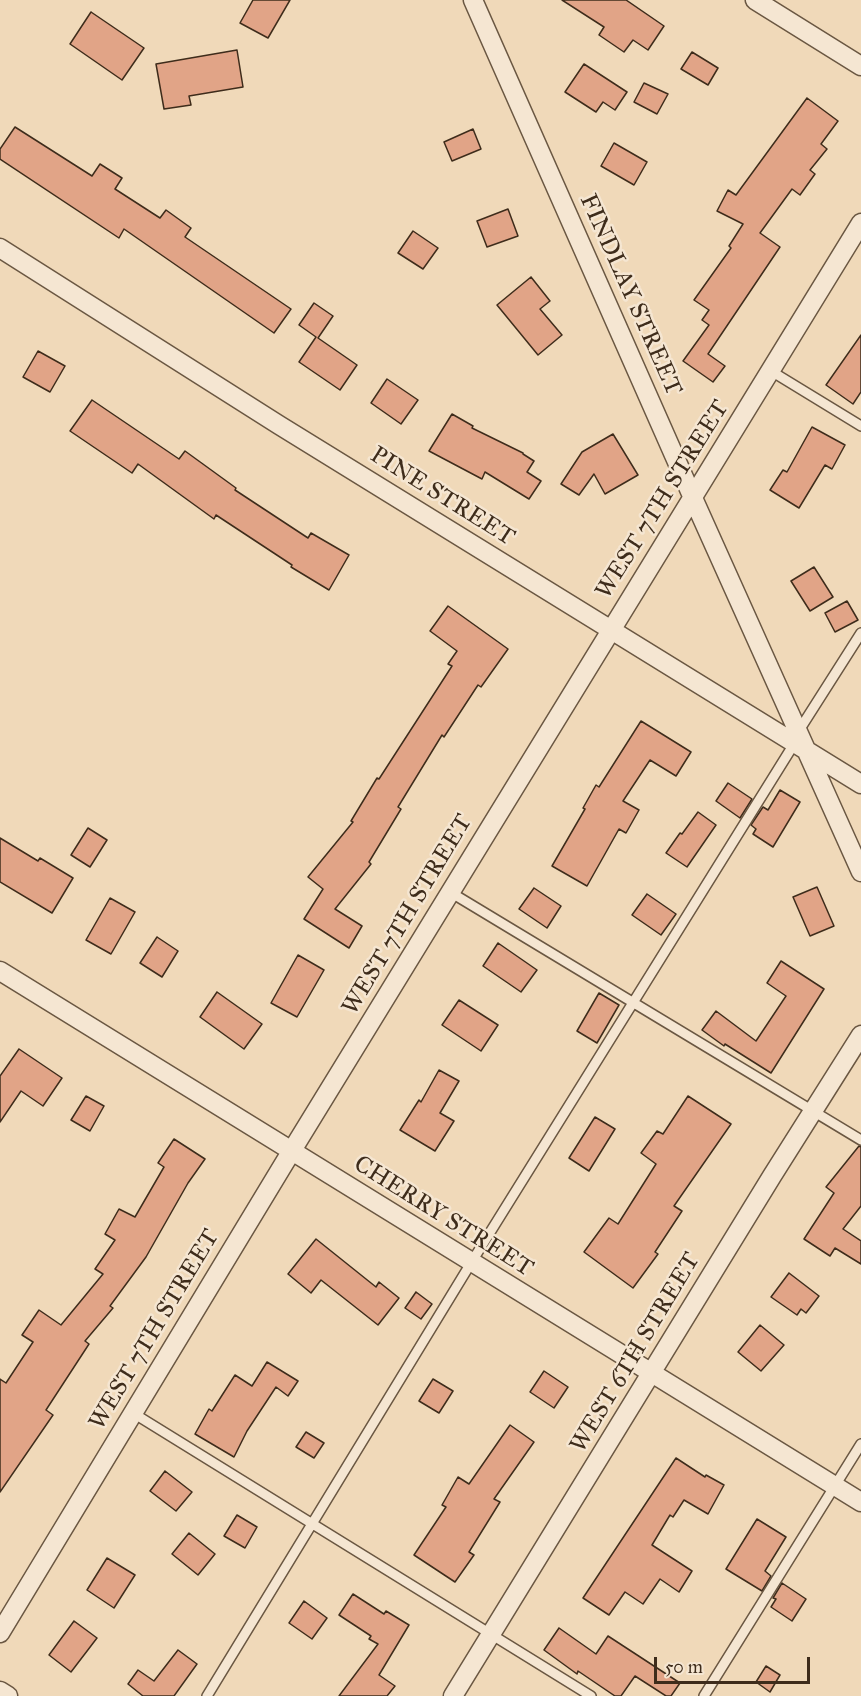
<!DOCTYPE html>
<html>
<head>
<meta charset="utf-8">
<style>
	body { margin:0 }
	#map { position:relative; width:861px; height:1696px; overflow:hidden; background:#f0d9b9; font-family:"IM FELL Great Primer",serif }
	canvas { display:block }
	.scale { position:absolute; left:654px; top:1657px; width:156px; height:27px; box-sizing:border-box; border:3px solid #3e2c1b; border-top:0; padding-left:8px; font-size:18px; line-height:21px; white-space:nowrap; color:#3e2c1b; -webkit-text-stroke:4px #f5e6d2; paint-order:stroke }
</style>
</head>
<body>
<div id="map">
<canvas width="861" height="1696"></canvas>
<div class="scale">50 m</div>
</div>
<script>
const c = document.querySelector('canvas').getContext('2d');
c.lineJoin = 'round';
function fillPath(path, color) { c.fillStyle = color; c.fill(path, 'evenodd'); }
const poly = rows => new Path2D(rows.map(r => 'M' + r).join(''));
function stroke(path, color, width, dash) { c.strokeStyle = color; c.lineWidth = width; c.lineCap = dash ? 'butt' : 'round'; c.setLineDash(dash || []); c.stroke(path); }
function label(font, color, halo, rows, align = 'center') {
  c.font = font + ' "IM FELL Great Primer",serif'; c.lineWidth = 5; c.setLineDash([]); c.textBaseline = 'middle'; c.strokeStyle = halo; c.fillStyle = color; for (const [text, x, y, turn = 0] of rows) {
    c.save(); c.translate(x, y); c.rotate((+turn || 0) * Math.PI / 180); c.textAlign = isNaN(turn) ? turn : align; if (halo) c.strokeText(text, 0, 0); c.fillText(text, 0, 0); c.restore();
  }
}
const building = poly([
	[253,0,290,0,268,38,240,23,253,0],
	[562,0,626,0,664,26,648,50,633,40,624,52,599,35,604,27,562,0],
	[91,12,144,48,122,80,70,44,91,12],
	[237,50,243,87,189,96,191,105,164,109,156,64,237,50],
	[692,52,718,68,708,85,681,69,692,52],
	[584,64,627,92,615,110,603,102,596,112,565,92,584,64],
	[644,83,668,94,657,114,634,102,644,83],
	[807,98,838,121,821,144,827,149,810,170,815,174,800,195,792,189,760,233,780,247,708,354,725,366,713,382,683,361,709,325,702,320,709,310,694,300,731,248,729,246,743,224,717,211,728,190,736,195,807,98],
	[15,127,92,176,100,164,122,178,115,189,160,218,166,210,191,228,185,237,291,309,274,333,124,229,119,238,0,159,0,149,15,127],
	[473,129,481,149,452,161,444,142,473,129],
	[614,143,647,162,634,185,601,166,614,143],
	[508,209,518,236,487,247,477,221,508,209],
	[413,231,438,248,423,269,398,253,413,231],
	[531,277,550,301,540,309,562,335,538,355,497,305,531,277],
	[314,303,333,316,318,338,357,365,340,390,299,362,316,337,299,325,314,303],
	[861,335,861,392,853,404,826,385,861,335],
	[38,351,65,366,50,392,23,377,38,351],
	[387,379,418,400,401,424,371,403,387,379],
	[92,400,179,459,185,451,236,488,235,490,308,538,311,533,349,555,329,590,291,567,292,565,216,515,214,519,138,464,132,473,70,431,92,400],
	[452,414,473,426,472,428,523,453,523,454,534,461,527,472,541,481,529,499,485,472,482,479,429,451,452,414],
	[812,427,845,445,832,469,825,465,799,508,770,490,783,470,787,472,812,427],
	[613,434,638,475,605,494,594,474,579,495,561,484,582,452,613,434],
	[814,567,833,597,810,611,791,581,814,567],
	[847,601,858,620,835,632,825,613,847,601],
	[448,606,508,649,481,687,478,685,444,737,442,735,398,807,401,809,369,862,371,864,335,909,362,926,349,948,304,919,323,889,308,877,353,822,351,821,377,778,379,779,452,666,448,664,457,651,430,631,448,606],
	[641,721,691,752,676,776,650,760,623,801,639,810,626,833,619,829,587,886,552,866,585,809,583,808,596,785,599,787,641,721],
	[728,783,752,799,740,818,716,801,728,783],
	[780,790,800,802,773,847,753,834,756,829,751,825,763,807,768,810,780,790],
	[698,812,716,825,687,867,666,853,680,833,682,834,698,812],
	[88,828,107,840,90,867,71,855,88,828],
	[0,838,38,861,40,858,73,878,52,913,0,882,0,838],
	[817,887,834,926,810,936,793,897,817,887],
	[534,888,561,906,547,928,519,909,534,888],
	[647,894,676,914,661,935,632,915,647,894],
	[110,898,135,912,111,954,86,940,110,898],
	[157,937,178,951,162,977,140,963,157,937],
	[498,943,537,970,521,992,483,966,498,943],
	[298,955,324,970,297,1017,271,1003,298,955],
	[781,961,824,989,771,1073,725,1044,724,1046,702,1030,716,1011,756,1041,786,996,767,983,781,961],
	[217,992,262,1024,244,1049,200,1017,217,992],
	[599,993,619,1005,597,1043,577,1031,599,993],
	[459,1000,498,1025,481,1051,442,1025,459,1000],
	[19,1049,62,1078,43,1106,21,1091,0,1122,0,1076,19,1049],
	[439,1070,459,1081,440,1113,454,1121,435,1151,400,1130,419,1100,421,1102,439,1070],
	[86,1096,104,1106,90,1131,71,1120,86,1096],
	[688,1096,731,1124,674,1206,682,1211,655,1252,658,1254,633,1288,584,1252,609,1218,618,1224,656,1164,641,1153,657,1131,663,1134,688,1096],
	[595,1117,615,1129,589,1171,569,1158,595,1117],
	[174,1139,205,1159,188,1183,146,1257,110,1306,113,1308,85,1341,89,1344,46,1410,53,1415,0,1492,0,1379,6,1383,33,1342,22,1335,39,1310,61,1325,103,1274,95,1269,115,1240,105,1234,119,1209,135,1217,164,1167,158,1163,174,1139],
	[859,1146,861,1147,861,1206,843,1229,861,1241,861,1264,835,1248,830,1256,804,1239,834,1193,826,1187,859,1146],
	[316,1239,376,1287,379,1282,399,1298,378,1325,321,1280,311,1293,288,1274,316,1239],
	[789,1273,819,1296,806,1313,801,1309,797,1315,771,1297,789,1273],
	[416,1292,432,1304,421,1319,405,1308,416,1292],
	[760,1325,784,1345,761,1371,738,1352,760,1325],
	[267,1362,298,1381,288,1396,276,1387,247,1431,234,1457,195,1434,209,1409,212,1411,235,1375,252,1386,267,1362],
	[544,1371,568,1387,554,1408,530,1392,544,1371],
	[433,1379,453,1391,439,1413,419,1401,433,1379],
	[510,1425,534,1442,494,1499,500,1502,469,1552,474,1555,455,1582,414,1555,446,1507,442,1505,458,1477,469,1484,510,1425],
	[306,1432,324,1443,314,1458,296,1447,306,1432],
	[676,1458,705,1477,706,1475,724,1485,708,1514,684,1500,673,1517,670,1515,652,1545,692,1571,679,1592,660,1579,643,1604,625,1592,609,1615,583,1598,676,1458],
	[165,1471,192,1492,176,1511,150,1491,165,1471],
	[237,1515,257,1527,245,1548,224,1536,237,1515],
	[757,1519,786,1537,765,1571,771,1576,762,1591,726,1569,757,1519],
	[189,1533,215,1554,198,1575,172,1554,189,1533],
	[107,1558,135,1575,114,1608,87,1590,107,1558],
	[782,1583,806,1599,792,1621,771,1607,776,1599,773,1598,782,1583],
	[353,1594,384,1614,386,1611,409,1625,379,1675,395,1686,387,1696,339,1696,378,1644,369,1639,371,1636,339,1615,353,1594],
	[304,1601,327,1618,312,1639,289,1623,304,1601],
	[74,1621,97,1638,71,1672,49,1655,74,1621],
	[559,1628,596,1654,608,1636,680,1683,671,1696,666,1696,635,1676,621,1696,615,1696,578,1671,577,1674,544,1650,559,1628],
	[178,1650,197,1664,174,1696,143,1696,128,1684,138,1670,154,1681,178,1650],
	[766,1666,780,1675,770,1692,756,1682,766,1666]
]);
const lane = poly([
	[771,371,861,426],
	[798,732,861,633],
	[450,892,861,1140],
	[133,1413,591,1696],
	[207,1696,471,1263,794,744],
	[704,1696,861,1444]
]);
const street = poly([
	[473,0,693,498,861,872],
	[755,0,861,66],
	[0,248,279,425,861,784],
	[0,971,861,1502],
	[0,1633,291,1152,861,223],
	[0,1691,8,1696],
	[453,1696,772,1176,861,1035]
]);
const streetNames = [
	["FINDLAY STREET",630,295,66],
	["PINE STREET",442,497,32],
	["WEST 7TH STREET",663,500,-58],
	["WEST 7TH STREET",408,915,-59],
	["CHERRY STREET",443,1217,32],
	["WEST 7TH STREET",155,1330,-59],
	["WEST 6TH STREET",636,1353,-59]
];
fillPath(building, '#e1a487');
stroke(building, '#3e2c1b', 1.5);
stroke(lane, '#6a5742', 12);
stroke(street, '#6a5742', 21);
stroke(lane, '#f5e6d2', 9);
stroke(street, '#f5e6d2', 18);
label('24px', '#3e2c1b', '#f5e6d2', streetNames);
</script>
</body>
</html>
